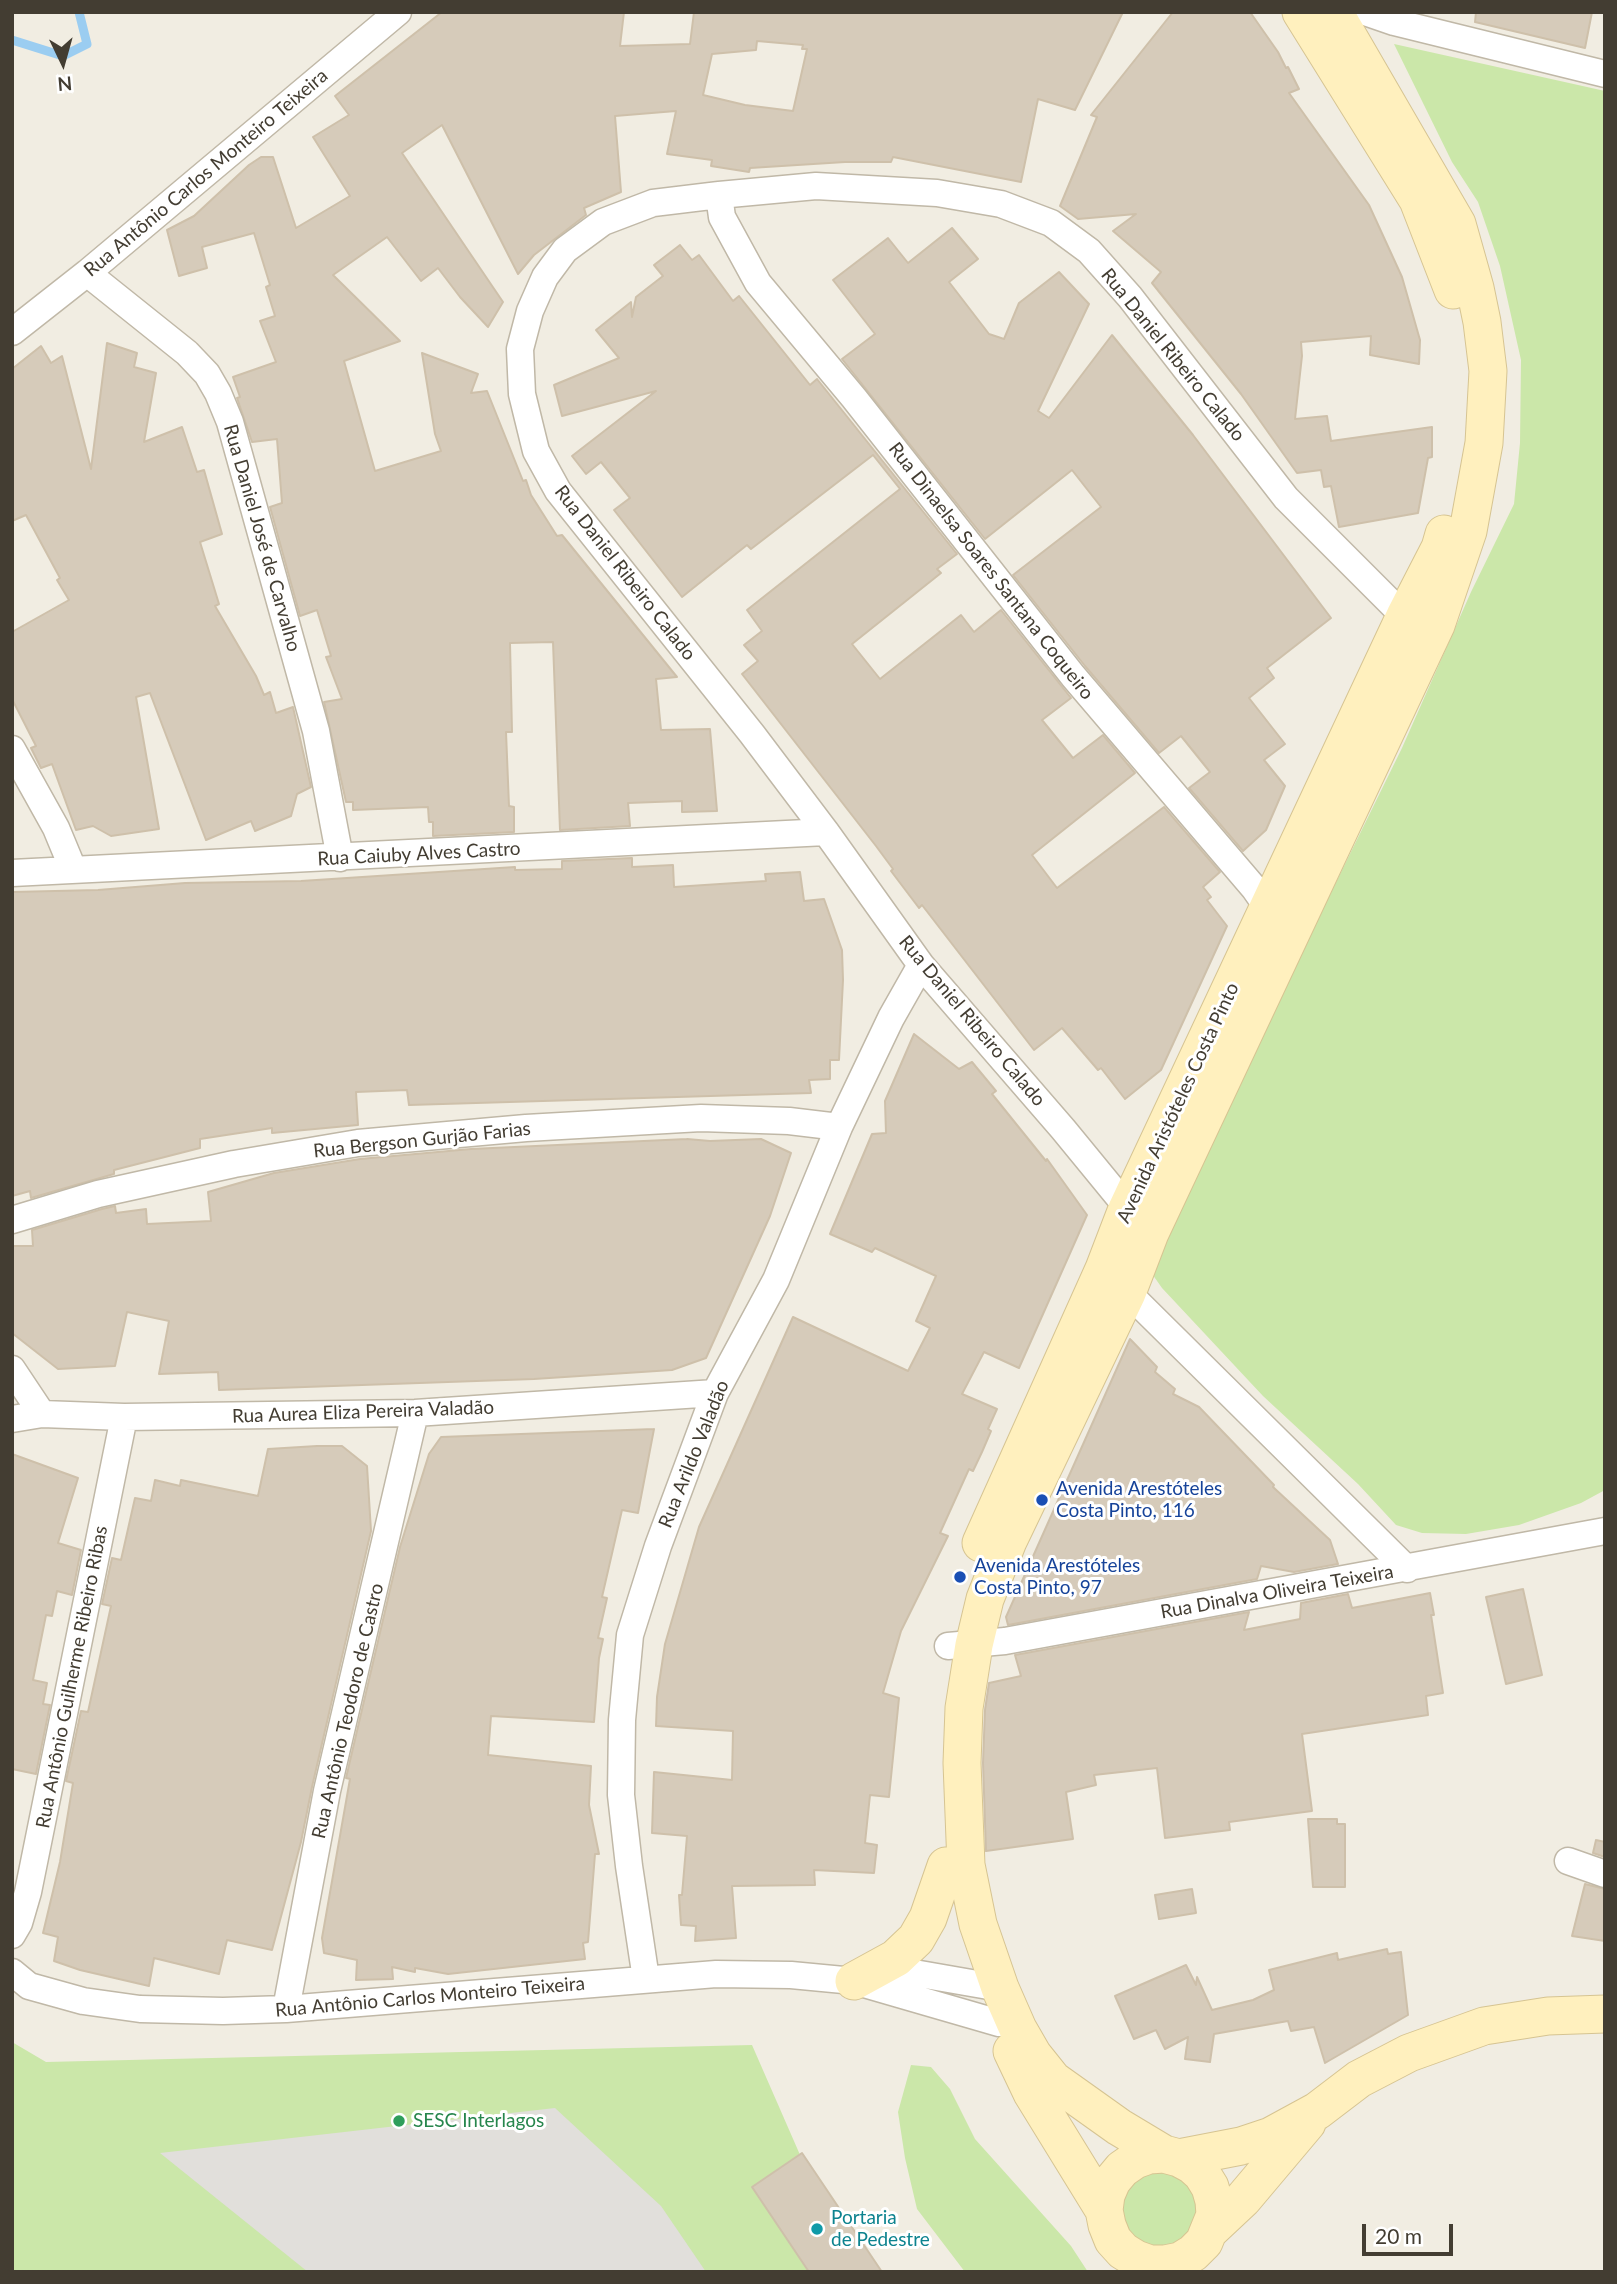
<!DOCTYPE html>
<html>
<head>
<meta charset="utf-8">
<style>
	body { margin:0 }
	#map { position:relative; width:1617px; height:2284px; overflow:hidden; background:#f1ede2; font-family:Lato,sans-serif }
	canvas { display:block }
	.frame { position:absolute; inset:0; border:14px solid #433d32; pointer-events:none }
	.north { position:absolute; left:28px; top:28px; width:70px; height:70px; -webkit-text-stroke:5px #fff; paint-order:stroke; rotate:175deg; font-size:19px; font-weight:700; line-height:28px; text-align:center; color:#433d32 }
	.north::after { content:''; display:block; margin:auto; width:24px; height:32px; background:#433d32; clip-path:polygon(50% 0,100% 100%,50% 72%,0 100%) }
	.scale { position:absolute; left:1362px; top:2224px; width:91px; height:32px; box-sizing:border-box; border:4px solid #433d32; border-top:0; padding-left:9px; font-size:21px; line-height:24px; white-space:nowrap; color:#433d32; -webkit-text-stroke:5px #fff; paint-order:stroke }
</style>
</head>
<body>
<div id="map">
<canvas width="1617" height="2284"></canvas>
<div class="frame"></div>
<div class="north">N</div>
<div class="scale">20 m</div>
</div>
<script>
const c = document.querySelector('canvas').getContext('2d');
c.lineJoin = 'round';
function fillPath(path, color) { c.fillStyle = color; c.fill(path, 'evenodd'); }
const poly = rows => new Path2D(rows.map(r => 'M' + r).join(''));
function stroke(path, color, width, dash) { c.strokeStyle = color; c.lineWidth = width; c.lineCap = dash ? 'butt' : 'round'; c.setLineDash(dash || []); c.stroke(path); }
function label(font, color, halo, rows, align = 'center') {
  c.font = font + ' Lato,sans-serif'; c.lineWidth = 6; c.setLineDash([]); c.textBaseline = 'middle'; c.strokeStyle = halo; c.fillStyle = color; for (const [text, x, y, turn = 0] of rows) {
    c.save(); c.translate(x, y); c.rotate((+turn || 0) * Math.PI / 180); c.textAlign = isNaN(turn) ? turn : align; if (halo) c.strokeText(text, 0, 0); c.fillText(text, 0, 0); c.restore();
  }
}
const green = poly([
	[1394,44,1605,91,1605,1490,1581,1503,1519,1525,1466,1534,1422,1533,1396,1525,1358,1484,1263,1396,1162,1288,1150,1271,1257,1043,1402,748,1471,592,1514,504,1520,443,1521,360,1500,266,1478,202,1452,162],
	[12,2042,46,2062,752,2045,811,2180,863,2272,12,2272],
	[911,2065,931,2067,950,2089,975,2139,1071,2246,1088,2272,965,2272,917,2209,905,2158,898,2112],
	[1170,2169,1192,2185,1199,2212,1189,2236,1165,2250,1127,2238,1117,2200,1130,2177]
]);
const parking = poly([
	[555,2108,661,2206,706,2272,308,2272,160,2153]
]);
const stream = poly([
	[12,40,63,56,87,44,79,12]
]);
const building = poly([
	[442,12,624,12,620,46,690,44,694,12,1123,12,1075,110,1038,99,1021,182,893,157,891,162,845,162,750,168,749,172,711,166,712,160,667,154,676,111,615,116,621,192,584,208,586,215,534,255,518,274,442,125,402,153,503,302,488,327,460,297,438,268,421,281,387,237,333,275,400,341,344,361,375,471,441,451,435,434,422,353,478,374,471,393,487,391,523,481,526,480,531,495,557,536,562,535,677,677,656,679,661,730,710,729,717,811,682,812,682,801,628,803,630,826,560,830,553,642,510,643,512,732,506,732,509,806,514,807,514,832,433,836,433,822,429,822,428,807,353,810,353,802,346,802,324,702,342,699,326,657,331,656,317,610,300,616,270,507,282,503,277,439,252,442,237,398,240,397,233,377,276,362,260,321,275,316,266,287,270,285,254,233,202,247,207,268,179,276,167,230,194,216,249,165,261,157,273,157,296,228,350,196,313,137,349,115,335,96,442,12],
	[757,41,803,45,802,49,807,49,793,111,745,105,703,95,712,54,756,50,757,41],
	[1173,12,1250,12,1278,52,1286,68,1288,67,1299,89,1289,93,1369,205,1402,277,1420,340,1419,364,1370,355,1371,336,1301,342,1302,356,1295,419,1327,416,1331,441,1432,427,1432,457,1428,458,1418,513,1339,527,1331,486,1324,487,1321,470,1297,473,1241,394,1152,283,1161,272,1113,231,1136,214,1078,219,1060,206,1097,117,1091,115,1173,12],
	[1476,12,1592,12,1585,48,1475,22,1476,12],
	[952,228,978,259,949,282,989,334,1004,339,1019,303,1059,272,1089,304,1038,411,1049,418,1112,335,1193,435,1331,618,1267,668,1274,678,1249,698,1285,744,1264,760,1285,786,1266,830,1243,851,1189,788,1210,772,1181,736,1159,753,1085,666,1013,575,1101,507,1072,470,985,539,842,359,875,334,833,280,888,238,908,263,952,228],
	[680,245,692,260,699,255,733,301,739,296,810,385,817,379,957,554,937,569,941,573,852,644,880,679,961,615,974,632,1001,610,1071,698,1042,720,1073,758,1103,735,1135,773,1032,855,1057,888,1164,807,1220,872,1203,887,1211,897,1207,900,1227,926,1161,1070,1125,1099,1101,1068,1098,1070,1062,1028,1034,1050,922,905,919,908,891,871,893,869,876,846,742,674,758,661,744,645,762,631,747,610,900,489,873,455,751,549,747,545,682,597,614,510,630,498,601,462,586,474,572,456,656,391,562,416,554,385,619,358,596,330,631,302,632,317,636,297,663,276,654,265,680,245],
	[107,343,137,353,134,367,156,373,144,442,182,427,197,472,204,470,222,534,200,542,219,604,215,606,256,676,264,695,270,692,276,713,293,707,311,787,297,794,291,816,255,831,251,821,206,840,150,693,136,697,159,829,111,836,93,826,76,830,52,764,41,768,31,748,36,746,12,699,12,632,69,600,57,580,60,578,26,515,12,521,12,369,41,346,51,363,62,356,91,469,107,343],
	[632,858,632,867,673,865,674,887,766,881,765,874,800,872,804,901,824,899,842,950,843,980,839,1060,830,1060,830,1079,809,1080,811,1093,409,1105,407,1090,356,1092,358,1125,272,1133,272,1128,200,1139,200,1148,114,1170,114,1174,31,1198,30,1191,12,1196,12,892,98,890,185,883,301,881,515,867,515,870,562,869,562,861,632,858],
	[914,1034,959,1069,972,1062,996,1091,992,1094,1046,1161,1047,1159,1087,1215,1019,1368,984,1352,962,1394,997,1409,988,1429,991,1431,982,1452,973,1471,969,1469,940,1533,948,1536,901,1631,883,1693,899,1698,889,1797,870,1795,865,1843,877,1845,874,1873,814,1870,815,1885,732,1886,736,1938,695,1941,696,1926,681,1925,679,1895,682,1895,687,1836,652,1833,654,1772,732,1780,733,1731,656,1726,657,1697,665,1644,699,1527,793,1317,908,1371,930,1328,916,1321,936,1276,875,1248,872,1252,830,1234,872,1134,886,1133,885,1101,914,1034],
	[687,1139,710,1141,761,1139,791,1153,770,1216,706,1358,672,1370,534,1379,219,1390,218,1372,159,1374,169,1321,127,1312,115,1366,58,1369,12,1333,12,1246,33,1246,32,1230,102,1209,115,1206,116,1213,146,1209,147,1224,211,1221,208,1192,274,1173,360,1159,471,1149,687,1139],
	[1130,1339,1157,1367,1155,1372,1175,1389,1173,1394,1199,1407,1274,1485,1273,1487,1330,1540,1338,1564,1294,1572,1261,1566,1257,1579,1008,1625,1006,1617,1130,1339],
	[654,1429,638,1513,622,1510,602,1597,607,1598,598,1638,603,1639,599,1658,594,1722,491,1716,488,1755,591,1766,589,1805,599,1854,595,1854,588,1942,583,1943,585,1959,448,1974,415,1968,415,1972,392,1967,393,1979,356,1980,357,1960,324,1953,322,1938,350,1779,346,1778,400,1547,429,1454,441,1437,654,1429],
	[317,1446,342,1446,367,1466,371,1531,312,1787,301,1842,272,1950,227,1940,219,1974,154,1958,149,1986,80,1970,54,1961,58,1937,43,1933,60,1862,73,1783,66,1781,81,1711,88,1712,111,1606,102,1604,112,1558,121,1560,135,1498,151,1501,155,1480,180,1486,181,1480,258,1496,268,1449,317,1446],
	[12,1454,78,1478,58,1543,81,1550,72,1595,57,1591,52,1616,46,1615,33,1680,47,1683,43,1704,50,1705,36,1774,12,1769,12,1454],
	[1523,1589,1542,1675,1506,1684,1486,1597,1523,1589],
	[1430,1593,1434,1615,1431,1615,1443,1693,1426,1696,1428,1715,1302,1734,1312,1811,1229,1822,1230,1830,1165,1838,1157,1768,1094,1775,1096,1785,1066,1792,1073,1839,986,1851,983,1763,985,1710,989,1683,1021,1676,1015,1655,1249,1612,1244,1630,1300,1619,1301,1603,1348,1594,1352,1608,1430,1593],
	[1308,1819,1337,1819,1337,1824,1345,1824,1345,1887,1313,1887,1308,1819],
	[1596,1840,1605,1842,1605,1857,1593,1853,1596,1840],
	[1585,1884,1605,1889,1605,1941,1572,1936,1585,1884],
	[1192,1889,1196,1913,1159,1919,1155,1895,1192,1889],
	[1387,1949,1388,1954,1401,1952,1408,2015,1325,2063,1314,2027,1291,2031,1288,2021,1214,2034,1210,2062,1185,2059,1188,2037,1165,2049,1156,2030,1134,2039,1115,1996,1186,1965,1196,1985,1197,1977,1212,2010,1253,2000,1274,1990,1269,1970,1337,1953,1338,1960,1387,1949],
	[802,2153,882,2272,809,2272,752,2187,802,2153]
]);
const street = poly([
	[1365,12,1394,22,1605,74],
	[719,195,722,217,758,283,854,398,1073,676,1254,888,1268,908,1280,915],
	[87,273,187,353,207,374,218,393,230,422,316,731,340,858],
	[12,332,87,273,398,12],
	[12,749,56,828,73,869],
	[12,873,826,832],
	[1136,1218,1063,1129,921,965,826,832,752,734,558,491,536,451,522,394,520,349,530,311,545,277,565,250,603,222,653,203,719,195,816,186,937,193,1001,204,1051,223,1089,251,1130,297,1286,498,1394,606,1405,616,1420,621],
	[12,1220,98,1194,234,1164,358,1143,526,1128,701,1118,789,1121,839,1127],
	[1117,1282,1407,1569],
	[12,1369,42,1414],
	[12,1419,42,1414,124,1417,415,1413,715,1393],
	[948,1646,1005,1641,1605,1531],
	[1568,1861,1605,1874],
	[12,1935,19,1923,28,1892,124,1417],
	[12,1972,29,1986,83,2001,140,2009,223,2011,286,2009,716,1974,791,1975,854,1981,999,2023],
	[870,1978,914,1973,1000,1988],
	[646,1979,629,1866,621,1795,622,1720,630,1635,658,1546,715,1393,776,1280,839,1127,891,1018,921,965],
	[286,2009,327,1791,415,1413]
]);
const secondary = poly([
	[1301,12,1418,200,1453,290],
	[981,1543,1104,1269,1127,1209,1405,616,1440,548,1444,534],
	[854,1981,896,1958,916,1939,928,1918,946,1866],
	[1012,2051,1032,2093,1104,2210],
	[1164,2154,1149,2155,1135,2160,1122,2169,1112,2181,1106,2195,1104,2210,1107,2225,1113,2240,1123,2251,1136,2259,1150,2264,1165,2264,1180,2261,1193,2253,1204,2242,1215,2215,1214,2201,1210,2187,1202,2174,1192,2165,1179,2158,1164,2154,1119,2127,1053,2080,1033,2055,1018,2029,1000,1988,978,1924,966,1865,962,1763,964,1708,974,1645,985,1599,1008,1541,1127,1293,1150,1233,1436,625,1468,531,1484,443,1488,371,1482,322,1475,288,1457,224,1334,12],
	[1179,2158,1241,2146,1271,2136,1317,2111,1359,2079,1409,2053,1484,2026,1548,2016,1605,2014],
	[1211,2229,1243,2199,1307,2123]
]);
const markers = [
	[1042,1500,7,"#1a4fb4"],
	[960,1577,7,"#1a4fb4"],
	[399,2121,7,"#2e9e5b"],
	[817,2229,7,"#0f9aa8"]
];
const streetNames = [
	["Rua Antônio Carlos Monteiro Teixeira",206,173,-40],
	["Rua Daniel Ribeiro Calado",1173,355,51],
	["Rua Daniel José de Carvalho",262,538,74],
	["Rua Dinaelsa Soares Santana Coqueiro",991,571,52],
	["Rua Daniel Ribeiro Calado",625,573,52],
	["Rua Caiuby Alves Castro",419,854,-3],
	["Rua Daniel Ribeiro Calado",972,1021,50],
	["Avenida Aristóteles Costa Pinto",1178,1103,-65],
	["Rua Bergson Gurjão Farias",422,1140,-6],
	["Rua Aurea Eliza Pereira Valadão",363,1412,-2],
	["Rua Arildo Valadão",694,1454,-68],
	["Rua Dinalva Oliveira Teixeira",1277,1592,-10],
	["Rua Antônio Guilherme Ribeiro Ribas",72,1677,-79],
	["Rua Antônio Teodoro de Castro",348,1711,-77],
	["Rua Antônio Carlos Monteiro Teixeira",430,1997,-5]
];
const transitNames = [
	["Avenida Arestóteles",1056,1489],
	["Costa Pinto, 116",1056,1511],
	["Avenida Arestóteles",974,1566],
	["Costa Pinto, 97",974,1588]
];
const leisureNames = [
	["SESC Interlagos",413,2121]
];
const cultureNames = [
	["Portaria",831,2218],
	["de Pedestre",831,2240]
];
fillPath(green, '#cbe7a9');
fillPath(parking, '#e1dfdb');
stroke(stream, '#9bcdf1', 9);
fillPath(building, '#d6cbba');
stroke(building, '#cec0aa', 2);
stroke(street, '#c0b8a7', 29);
stroke(secondary, '#d6c492', 39);
stroke(street, '#fff', 26);
stroke(secondary, '#fff0be', 37);
for (const [x, y, r, color] of markers) { const dot = new Path2D(); dot.arc(x, y, r, 0, 2 * Math.PI); c.fillStyle = color; c.fill(dot); stroke(dot, '#fff', 2.5); }
label('19px', '#433d32', '#fff', streetNames);
label('19px', '#164399', '#fff', transitNames, 'left');
label('19px', '#27864d', '#fff', leisureNames, 'left');
label('19px', '#0d838f', '#fff', cultureNames, 'left');
</script>
</body>
</html>
